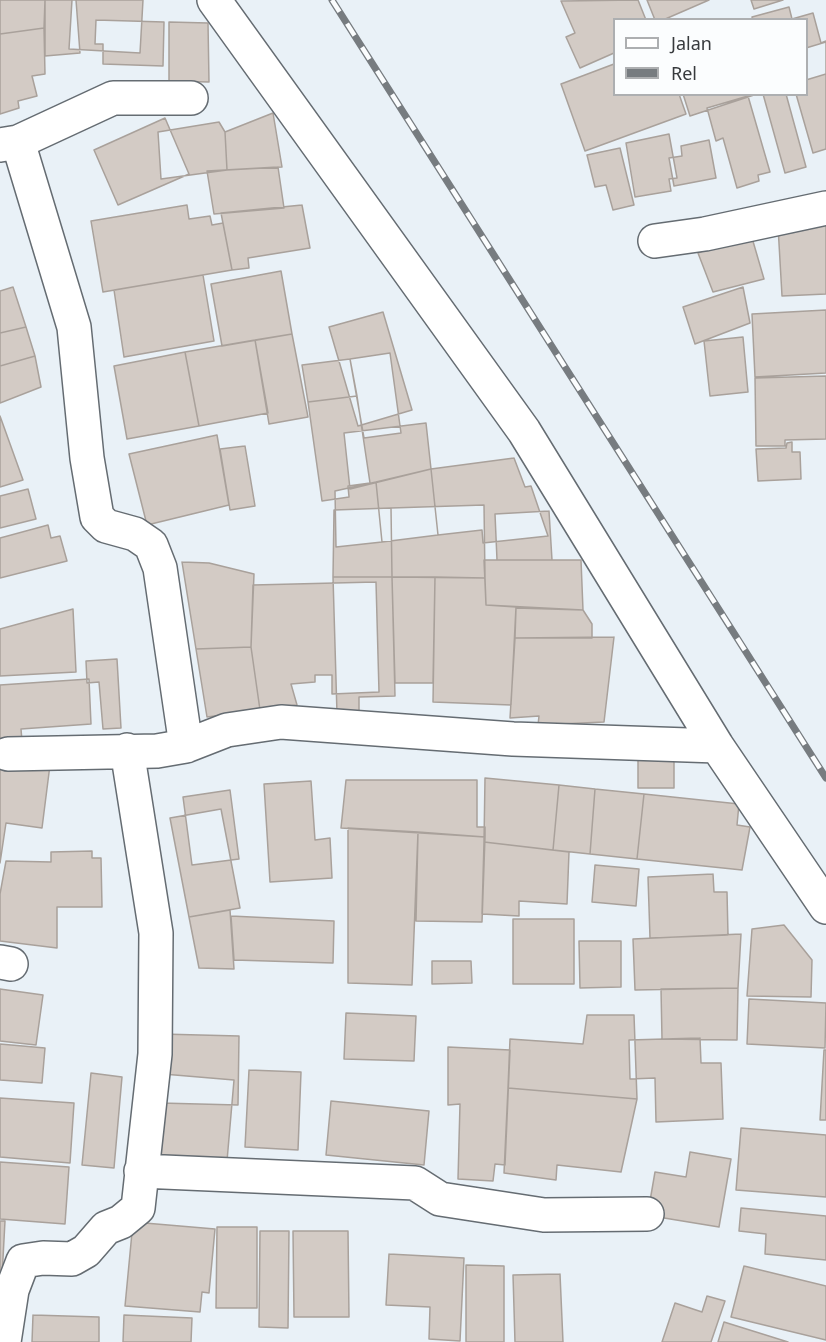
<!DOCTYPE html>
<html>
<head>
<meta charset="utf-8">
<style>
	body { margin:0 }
	#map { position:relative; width:826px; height:1342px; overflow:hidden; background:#e9f1f7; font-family:"Noto Sans",sans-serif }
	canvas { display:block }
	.legend { position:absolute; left:613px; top:18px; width:195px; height:78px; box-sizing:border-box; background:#fbfdfe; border:2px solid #adafb1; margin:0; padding:8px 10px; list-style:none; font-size:18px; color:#373a3d }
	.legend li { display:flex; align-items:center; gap:12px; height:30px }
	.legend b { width:30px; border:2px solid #adafb1 }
</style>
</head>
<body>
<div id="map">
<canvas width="826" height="1342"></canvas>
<ul class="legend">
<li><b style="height:8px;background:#fff"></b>Jalan</li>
<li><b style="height:8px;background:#777c80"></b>Rel</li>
</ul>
</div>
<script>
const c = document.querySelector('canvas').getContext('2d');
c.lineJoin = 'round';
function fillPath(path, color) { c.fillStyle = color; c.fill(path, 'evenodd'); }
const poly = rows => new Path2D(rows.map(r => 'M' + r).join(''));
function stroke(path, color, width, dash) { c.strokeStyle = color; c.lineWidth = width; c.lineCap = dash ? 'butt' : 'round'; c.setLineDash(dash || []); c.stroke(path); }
const building = poly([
	[0,0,45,0,44,28,0,34,0,0],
	[45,0,76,0,80,53,45,56,45,0],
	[72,0,143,0,140,53,69,49,72,0],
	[638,0,646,20,614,20,614,53,580,68,566,37,575,33,561,1,638,0],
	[647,0,709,0,663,20,655,20,647,0],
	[751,0,783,0,754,9,751,0],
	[789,7,792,19,813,13,821,43,826,41,826,74,806,80,806,20,753,20,752,17,789,7],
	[96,20,164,22,163,66,103,64,103,44,95,44,96,20],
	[169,22,208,23,209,82,169,81,169,22],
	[44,28,45,74,32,76,37,96,18,101,19,108,0,114,0,34,44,28],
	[826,42,826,149,813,153,796,94,806,94,806,48,826,42],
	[614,64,614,94,679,94,686,114,585,151,561,84,614,64],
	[683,94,757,94,690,116,683,94],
	[763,94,786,94,806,167,785,173,763,94],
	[748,96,770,172,758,175,759,181,737,188,723,138,716,141,707,108,748,96],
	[273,113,282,167,227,170,225,132,273,113],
	[165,118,189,174,118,205,94,150,165,118],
	[219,122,225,132,227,170,161,179,158,132,219,122],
	[669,134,677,178,669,179,671,191,635,197,626,143,669,134],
	[709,140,716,178,674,186,669,158,682,156,681,146,709,140],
	[620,148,634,205,613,210,606,185,595,187,587,155,620,148],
	[278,167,284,208,214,214,207,171,278,167],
	[187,205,189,219,210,216,212,225,223,223,232,270,103,292,91,221,187,205],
	[302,205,310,248,248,258,249,268,232,270,221,213,302,205],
	[826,224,826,294,782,296,778,226,826,224],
	[750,231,764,279,713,292,698,253,750,231],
	[281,271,292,334,222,346,211,284,281,271],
	[203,275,214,341,124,357,114,290,203,275],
	[13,287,26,327,0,333,0,291,13,287],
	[743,287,750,323,695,344,683,307,743,287],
	[826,310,826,373,755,377,752,314,826,310],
	[383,312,412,410,358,426,329,327,383,312],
	[26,327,35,356,0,366,0,333,26,327],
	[292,334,308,417,269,424,255,340,292,334],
	[743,337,748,392,710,396,704,341,743,337],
	[255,340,268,413,199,426,185,352,255,340],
	[185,352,199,426,127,439,114,366,185,352],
	[390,353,401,433,364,438,350,359,390,353],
	[35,356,41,387,0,403,0,366,35,356],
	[350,359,357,396,308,402,302,365,350,359],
	[826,376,826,439,785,440,785,446,756,446,755,378,826,376],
	[357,396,370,483,348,486,349,497,322,501,308,402,357,396],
	[0,416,23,480,0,487,0,416],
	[426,423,431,469,350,489,344,433,426,423],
	[217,435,229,505,147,525,129,454,217,435],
	[792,442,792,452,800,452,801,479,758,481,756,449,786,448,787,443,792,442],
	[245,446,255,506,230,510,220,449,245,446],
	[514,458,525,487,531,486,548,536,483,543,482,530,438,535,431,469,514,458],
	[431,469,438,535,382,542,376,482,431,469],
	[376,482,382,542,336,547,335,491,376,482],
	[28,489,36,519,0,528,0,496,28,489],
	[484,505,485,578,392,577,391,508,484,505],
	[391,508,392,577,333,577,334,510,391,508],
	[549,511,552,560,497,560,495,514,549,511],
	[48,525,51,538,60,536,67,561,0,578,0,538,48,525],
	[484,560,581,560,583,610,486,605,484,560],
	[182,562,209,563,254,574,251,647,196,649,182,562],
	[333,577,392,577,395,696,359,697,359,715,337,714,333,577],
	[392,577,435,577,433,683,395,683,392,577],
	[435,577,485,578,486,605,516,607,511,705,433,702,435,577],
	[376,582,379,692,332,694,332,675,315,675,315,682,291,684,297,705,260,710,251,647,253,585,376,582],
	[516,608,583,610,592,624,592,638,515,638,516,608],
	[73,609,76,672,0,676,0,629,73,609],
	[614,637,604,722,538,725,539,716,510,718,515,638,614,637],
	[251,647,260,710,207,717,196,649,251,647],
	[117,659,121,728,103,729,99,682,87,683,86,661,117,659],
	[89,679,91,724,21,729,22,741,0,742,0,685,89,679],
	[51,757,42,828,6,823,0,863,0,762,51,757],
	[638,758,674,758,674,788,638,788,638,758],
	[485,778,559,785,553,850,484,842,485,778],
	[346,780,477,780,477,827,485,827,485,837,341,828,346,780],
	[311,781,315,840,330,838,332,878,270,882,264,784,311,781],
	[559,785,595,789,590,854,553,850,559,785],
	[595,789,644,794,637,859,590,854,595,789],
	[230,790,239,859,192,865,183,797,230,790],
	[644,794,739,804,737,825,750,827,742,870,637,859,644,794],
	[221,809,240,908,189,917,170,818,221,809],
	[348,828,418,832,412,985,348,983,348,828],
	[418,832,485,837,482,922,416,921,418,832],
	[484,842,569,852,567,904,519,901,519,916,482,914,484,842],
	[92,851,92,858,101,858,102,907,57,907,57,948,0,941,0,894,6,861,51,862,51,852,92,851],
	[595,865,639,869,636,906,592,902,595,865],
	[713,874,714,892,727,892,728,935,650,938,648,877,713,874],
	[230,910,234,969,199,968,189,917,230,910],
	[231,916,334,921,333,963,234,960,231,916],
	[513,919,574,919,574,984,513,984,513,919],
	[784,925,812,960,811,997,747,996,752,929,784,925],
	[741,934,738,988,635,990,633,939,741,934],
	[579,941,621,941,621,987,580,988,579,941],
	[432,961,471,961,472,983,432,984,432,961],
	[738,988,737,1040,662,1039,661,989,738,988],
	[0,989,43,995,36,1045,0,1041,0,989],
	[749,999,826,1003,825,1048,747,1044,749,999],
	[346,1013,416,1016,414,1061,344,1059,346,1013],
	[587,1015,634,1015,637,1099,508,1088,510,1039,583,1044,587,1015],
	[161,1034,239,1036,238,1105,160,1103,161,1034],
	[700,1038,701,1063,721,1063,723,1119,656,1122,655,1078,630,1079,629,1040,700,1038],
	[0,1044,45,1048,42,1083,0,1080,0,1044],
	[448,1047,510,1050,505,1165,495,1164,493,1181,458,1179,460,1104,448,1105,448,1047],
	[824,1050,826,1050,826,1120,820,1120,824,1050],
	[249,1070,301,1072,298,1150,245,1147,249,1070],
	[91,1073,122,1077,114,1168,82,1165,91,1073],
	[163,1074,234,1080,227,1161,156,1156,163,1074],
	[508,1088,637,1099,621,1172,557,1165,556,1180,504,1173,508,1088],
	[0,1098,74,1103,70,1163,0,1157,0,1098],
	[331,1101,429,1111,424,1165,326,1155,331,1101],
	[741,1128,826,1135,826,1197,736,1190,741,1128],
	[690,1152,731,1159,719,1227,658,1217,660,1203,650,1201,655,1172,686,1177,690,1152],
	[0,1162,69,1167,65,1224,0,1219,0,1162],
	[741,1208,826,1216,826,1260,765,1254,766,1234,739,1231,741,1208],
	[0,1221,5,1221,2,1277,0,1277,0,1221],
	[133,1222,215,1229,209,1293,202,1292,200,1312,125,1306,133,1222],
	[217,1227,257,1227,257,1308,216,1308,217,1227],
	[260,1231,289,1231,288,1328,259,1327,260,1231],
	[293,1231,348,1231,349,1317,294,1317,293,1231],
	[389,1254,464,1258,460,1341,429,1339,430,1307,386,1305,389,1254],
	[466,1265,504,1266,504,1342,466,1342,466,1265],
	[744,1266,826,1286,826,1340,731,1317,744,1266],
	[560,1274,563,1342,515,1342,513,1275,560,1274],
	[707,1296,725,1301,711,1342,662,1342,675,1303,702,1312,707,1296],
	[33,1315,99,1317,99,1342,32,1342,33,1315],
	[124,1315,192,1318,191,1342,123,1342,124,1315],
	[724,1322,788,1342,718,1342,724,1322]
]);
const minor = poly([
	[214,0,524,431,717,746,826,907],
	[18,142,74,327,87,458,97,517,106,526,135,534,151,545,160,568,186,746],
	[0,145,18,142,113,98,191,98],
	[655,241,705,234,826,208],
	[8,754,157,751,186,746,227,730,281,722,513,739,717,746],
	[0,962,11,964],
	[141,1171,415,1183,440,1199,544,1215,647,1214],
	[4,1342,12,1290,23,1261,43,1258,72,1259,86,1251,106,1228,121,1222,138,1208,155,1054,156,933,127,750]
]);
const rail = poly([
	[332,0,826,778]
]);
fillPath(building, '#d3cbc5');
stroke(building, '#a9a19b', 1.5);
stroke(minor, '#656c72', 36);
stroke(minor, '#fff', 33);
stroke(rail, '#777c80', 7);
stroke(rail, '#fbfdfe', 4.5, [14]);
</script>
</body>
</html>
